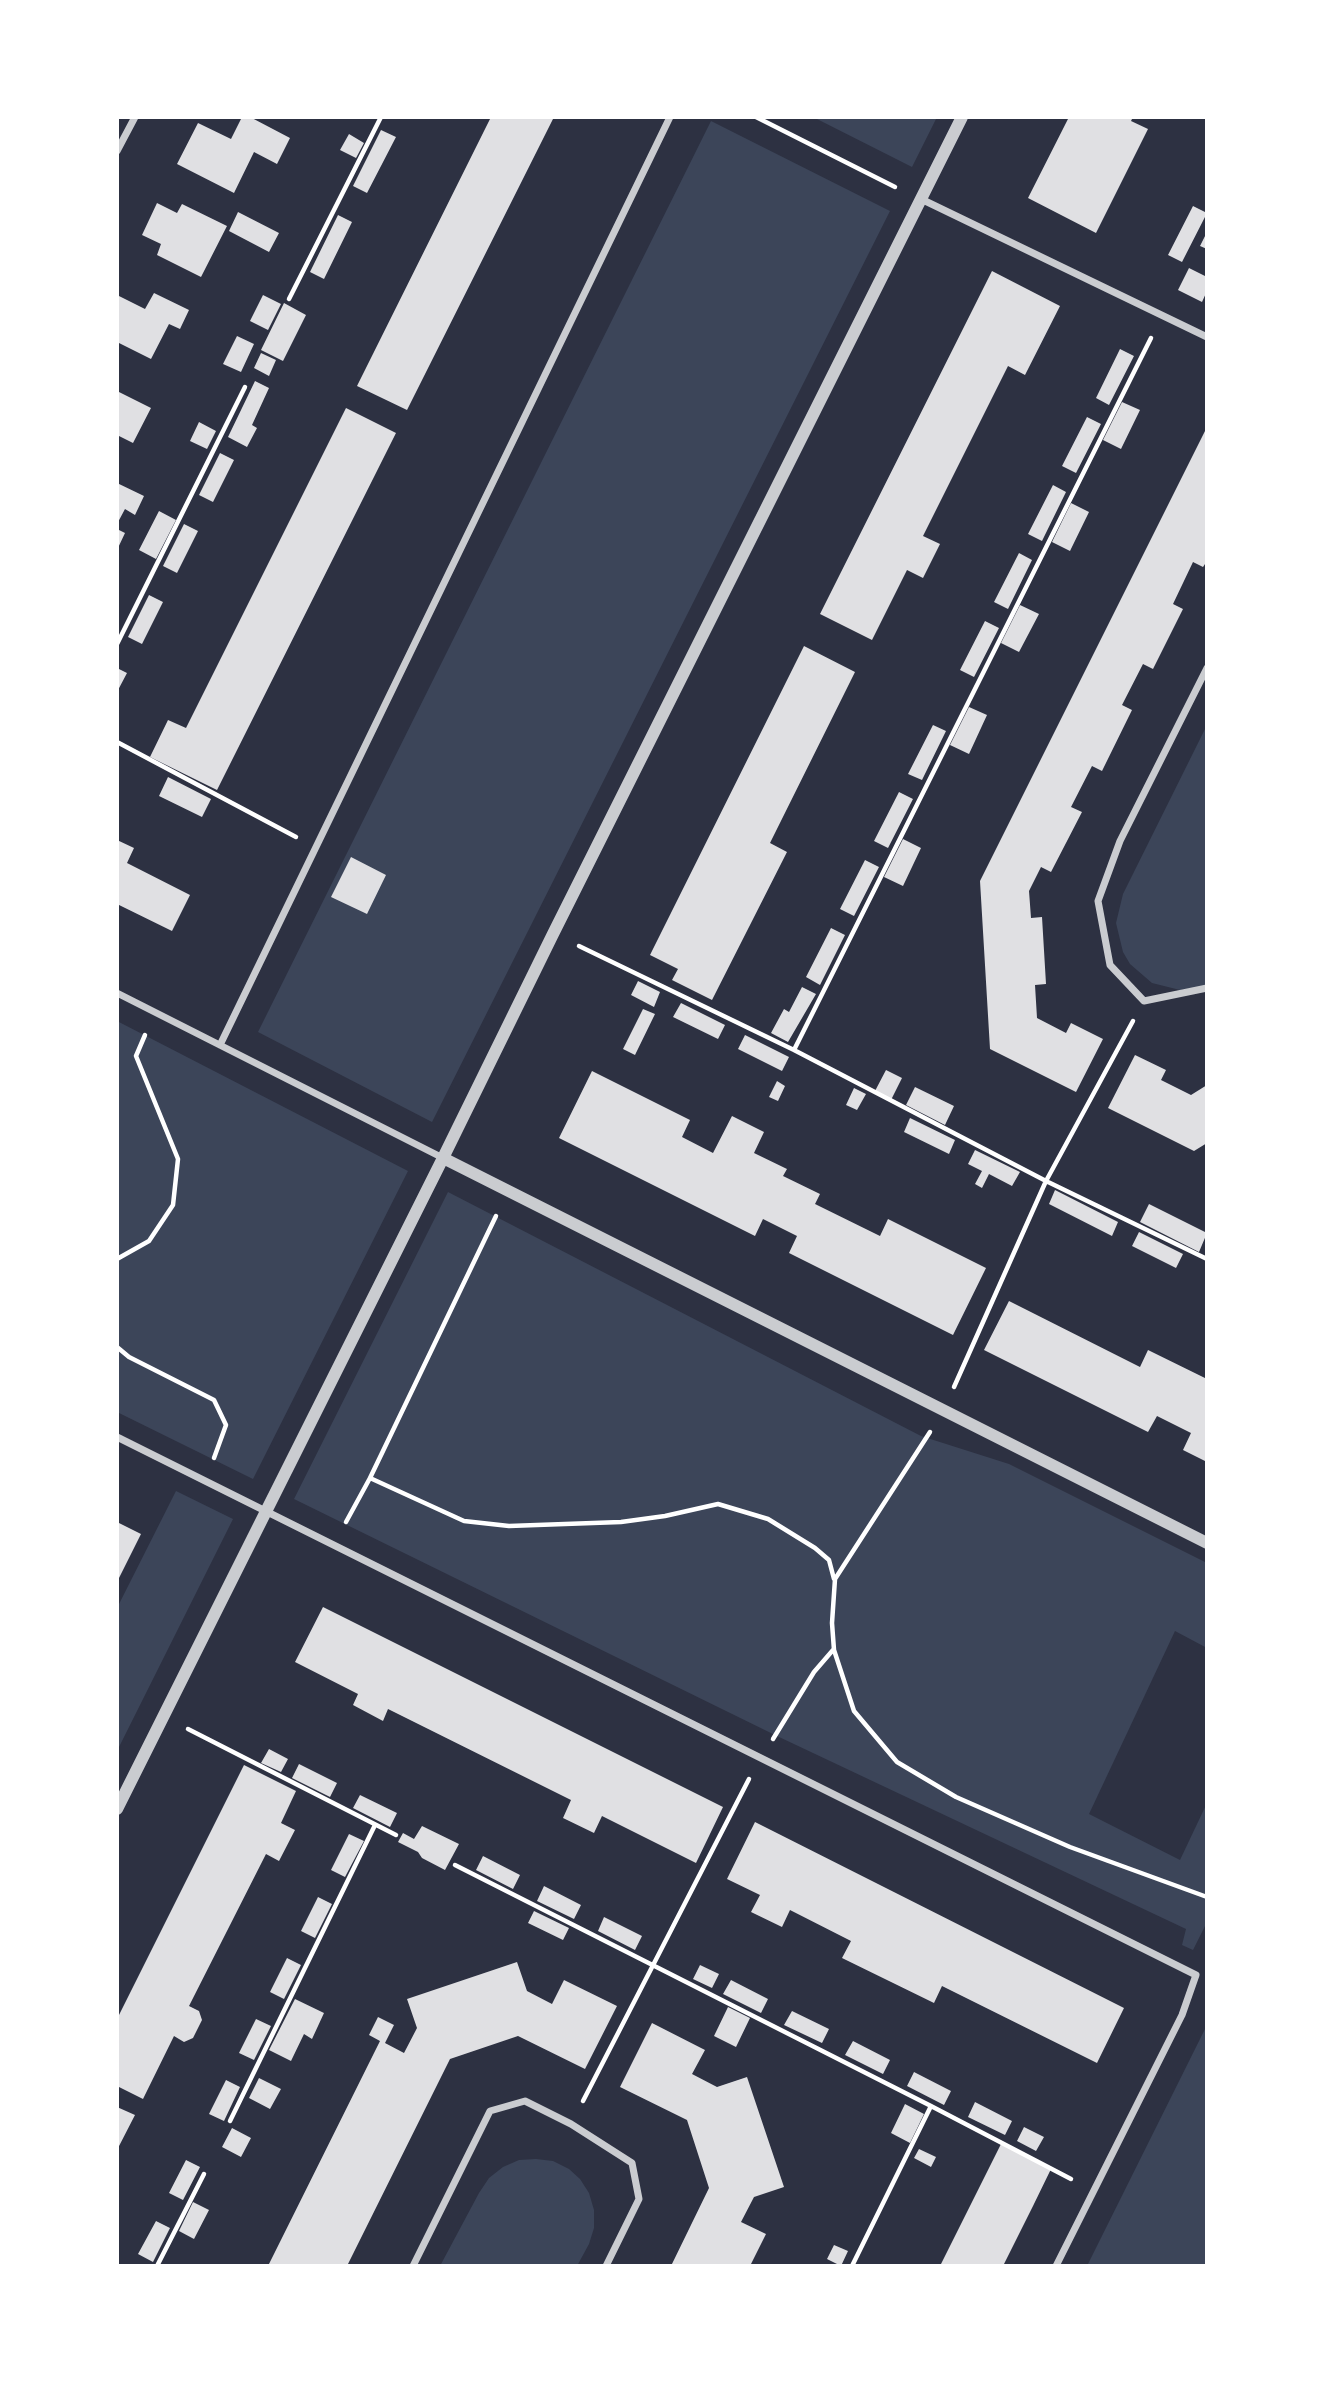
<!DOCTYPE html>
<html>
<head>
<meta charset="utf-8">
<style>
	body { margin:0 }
	#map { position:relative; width:1324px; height:2383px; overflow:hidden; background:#2d3142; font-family:Overpass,sans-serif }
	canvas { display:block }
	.frame { position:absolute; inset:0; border:119px solid #fff; pointer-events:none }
</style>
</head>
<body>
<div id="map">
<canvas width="1324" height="2383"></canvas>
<div class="frame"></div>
</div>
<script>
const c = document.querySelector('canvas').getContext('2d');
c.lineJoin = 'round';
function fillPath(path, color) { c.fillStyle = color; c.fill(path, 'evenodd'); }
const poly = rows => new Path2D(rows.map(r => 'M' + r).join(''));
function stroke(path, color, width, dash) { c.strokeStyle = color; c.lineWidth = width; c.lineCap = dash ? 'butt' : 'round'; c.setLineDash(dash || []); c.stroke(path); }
const green = poly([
	[813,117,937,117,912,167],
	[711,121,890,211,432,1122,258,1032],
	[1207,725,1207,986,1180,990,1152,983,1130,964,1123,952,1116,923,1123,894],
	[117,1021,408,1171,253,1479,117,1412],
	[448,1192,921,1436,1009,1464,1207,1563,1207,1648,1175,1631,1089,1814,1180,1860,1207,1803,1207,1922,1193,1950,1182,1945,1186,1929,777,1736,294,1499],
	[176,1491,233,1519,117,1751,117,1608],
	[1207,2025,1207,2266,1087,2266],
	[536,2159,553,2161,569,2169,580,2179,589,2193,594,2210,594,2228,589,2244,577,2266,440,2266,479,2193,489,2178,503,2167,519,2160]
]);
const building = poly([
	[242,117,250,117,290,138,277,164,254,152,234,193,177,164,198,123,231,139],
	[491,117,554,117,407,410,357,386],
	[1069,117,1133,117,1131,121,1148,129,1096,233,1028,198],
	[381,130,396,137,367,193,353,186],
	[349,134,364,143,356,158,340,150],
	[157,203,177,213,182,204,227,226,201,277,157,255,161,244,142,235],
	[1193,206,1207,213,1182,262,1168,255],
	[238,212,279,233,269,252,229,231],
	[338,215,352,222,324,279,310,272],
	[1207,232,1207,249,1200,246],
	[1189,268,1207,277,1207,291,1202,302,1178,290],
	[992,271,1060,306,1025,375,1008,366,923,536,940,544,923,578,907,570,872,640,820,614],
	[154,293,189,310,180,329,169,324,151,359,117,342,117,295,145,309],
	[263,295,281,304,268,330,250,321],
	[284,303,306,315,283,361,261,350],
	[237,336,254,344,241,372,223,364],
	[1120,349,1134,356,1109,405,1096,398],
	[261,353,276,360,269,376,254,368],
	[255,381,269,388,252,425,257,428,247,447,228,437],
	[117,391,151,408,133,443,117,435],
	[1122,402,1140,410,1121,449,1103,440],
	[346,408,396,433,217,790,150,757,168,720,186,728],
	[1087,417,1101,424,1076,473,1062,466],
	[199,422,216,431,207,449,190,441],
	[1207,427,1207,561,1203,567,1193,562,1173,604,1183,609,1153,669,1143,664,1122,705,1132,710,1102,771,1092,766,1071,807,1082,812,1051,872,1041,867,1029,891,1031,918,1042,917,1046,984,1035,985,1037,1018,1066,1033,1071,1023,1103,1039,1076,1092,990,1049,980,881],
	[220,453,234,460,213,502,199,495],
	[117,483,144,496,135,515,125,509,117,524],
	[1053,485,1066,492,1042,541,1028,534],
	[1071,503,1089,512,1070,551,1052,542],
	[159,511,176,520,156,559,139,550],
	[184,524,198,531,177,573,163,566],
	[117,529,125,533,117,550],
	[1019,553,1032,560,1008,609,994,602],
	[149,595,163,602,142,644,128,637],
	[1020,605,1039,614,1019,652,1001,643],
	[985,621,999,628,974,677,960,670],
	[804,646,855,672,770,843,787,852,712,1000,672,980,678,969,650,955],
	[117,668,127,673,117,692],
	[969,707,987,715,969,754,950,745],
	[933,725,946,731,922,780,908,774],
	[168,777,211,799,202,817,159,796],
	[899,792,913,799,888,848,874,841],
	[903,839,921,848,903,886,884,877],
	[117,840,134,848,127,863,190,895,172,931,117,904],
	[351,857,386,875,367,914,331,897],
	[865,860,879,867,854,916,840,909],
	[831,928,845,935,820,985,806,977],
	[638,981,660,992,654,1007,631,995],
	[802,987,816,994,788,1042,771,1033,784,1009,789,1012],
	[681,1003,725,1025,718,1039,673,1017],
	[643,1009,655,1014,635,1055,623,1049],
	[745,1035,789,1057,782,1071,738,1049],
	[1135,1055,1166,1070,1161,1080,1191,1095,1207,1085,1207,1143,1194,1151,1108,1108],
	[886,1070,902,1078,891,1100,875,1091],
	[592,1071,690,1120,682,1137,713,1153,732,1116,764,1132,754,1153,787,1169,783,1176,820,1194,815,1204,880,1236,888,1219,986,1268,953,1335,789,1253,797,1236,763,1219,755,1236,559,1138],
	[777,1081,785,1086,778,1101,769,1097],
	[915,1087,954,1106,945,1125,906,1105],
	[854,1088,866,1094,857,1110,846,1105],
	[910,1118,955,1140,949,1154,904,1132],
	[975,1150,1020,1172,1012,1186,989,1174,982,1188,975,1184,982,1171,968,1164],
	[1055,1190,1118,1222,1112,1236,1049,1204],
	[1149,1204,1207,1233,1199,1252,1140,1222],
	[1139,1232,1183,1254,1176,1268,1132,1246],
	[1009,1301,1140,1367,1148,1350,1207,1379,1207,1462,1183,1450,1191,1433,1157,1416,1148,1432,984,1350],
	[117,1522,141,1534,117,1582],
	[323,1607,723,1807,696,1863,602,1816,594,1833,563,1818,571,1800,388,1709,383,1721,353,1705,358,1694,295,1662],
	[269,1749,288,1759,281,1772,261,1763],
	[299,1764,337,1783,330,1797,292,1778],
	[244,1765,296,1791,281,1823,295,1830,279,1861,266,1854,189,2006,199,2011,202,2020,193,2038,184,2042,174,2036,143,2099,117,2086,117,2019],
	[360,1795,397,1813,390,1827,353,1808],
	[755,1822,1124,2008,1097,2063,942,1986,934,2003,842,1958,851,1941,790,1910,782,1927,751,1912,760,1895,727,1879],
	[422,1826,459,1844,445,1870,422,1858,418,1852,398,1842,403,1833,414,1839],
	[349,1834,364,1841,345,1877,331,1870],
	[483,1856,520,1875,513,1889,476,1870],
	[544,1886,581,1905,574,1919,537,1901],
	[318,1897,332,1904,315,1938,301,1931],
	[534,1911,569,1928,563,1940,528,1923],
	[604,1917,642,1936,635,1950,598,1931],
	[287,1958,301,1965,284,1999,270,1992],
	[517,1962,527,1991,552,2004,564,1980,617,2006,585,2069,518,2036,450,2059,347,2266,268,2266,380,2041,369,2035,378,2017,394,2025,385,2043,404,2053,417,2028,407,1999],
	[700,1965,719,1974,712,1988,693,1979],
	[731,1980,768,1999,761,2013,723,1994],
	[295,1999,324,2013,312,2039,304,2034,291,2061,269,2050],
	[728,2007,750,2018,736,2047,714,2036],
	[792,2011,829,2029,822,2043,784,2025],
	[256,2019,271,2026,254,2060,239,2053],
	[652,2023,705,2050,692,2074,717,2087,747,2077,784,2187,754,2197,741,2222,766,2234,750,2266,671,2266,709,2188,687,2120,620,2087],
	[853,2041,890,2060,883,2074,845,2055],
	[914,2072,951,2091,944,2105,907,2086],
	[259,2078,281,2089,270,2109,249,2098],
	[226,2080,240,2087,224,2121,209,2114],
	[975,2102,1012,2121,1005,2135,968,2117],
	[905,2104,924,2114,910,2143,891,2133],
	[117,2107,135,2115,117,2150],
	[1024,2127,1044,2137,1036,2151,1017,2141],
	[232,2128,251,2138,241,2157,222,2147],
	[1001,2144,1051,2169,1033,2206,1003,2266,940,2266],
	[919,2149,936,2157,931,2167,914,2158],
	[186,2160,200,2167,183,2200,169,2193],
	[193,2202,209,2210,194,2239,179,2231],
	[156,2221,170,2228,153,2262,138,2254],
	[834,2245,848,2251,841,2266,827,2259]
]);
const path = poly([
	[756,117,895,187],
	[289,299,381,117],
	[117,644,245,387],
	[117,742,296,837],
	[579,946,794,1050,1046,1181,1207,1259],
	[794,1050,1151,338],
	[117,1259,149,1241,173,1205,178,1159,136,1056,145,1035],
	[117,1347,129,1357,214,1400,226,1425,214,1458],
	[954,1387,1046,1181,1133,1021],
	[930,1432,835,1579,832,1623,834,1650,854,1711,897,1762,956,1797,1070,1847,1207,1897],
	[370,1478,464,1521,509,1526,621,1522,665,1516,718,1504,768,1519,815,1548,829,1560,834,1579],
	[346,1522,370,1478,496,1216],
	[188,1729,396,1835],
	[773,1739,814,1672,833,1650],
	[455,1865,931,2106,1071,2179],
	[583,2101,749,1779],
	[230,2121,375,1825],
	[157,2266,204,2174],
	[852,2266,931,2106]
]);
const minor = poly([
	[117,151,135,117],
	[921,199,1207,337],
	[1207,668,1120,841,1098,901,1110,965,1144,1001,1207,988],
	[117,993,443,1158],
	[220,1045,670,117],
	[117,1437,1196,1975,1182,2015,1056,2266],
	[413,2266,490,2111,525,2101,571,2124,632,2163,639,2199,606,2266]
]);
const tertiary = poly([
	[443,1158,1207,1543],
	[117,1809,443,1158,553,934,962,117]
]);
fillPath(green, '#3c4559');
fillPath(building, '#e0e0e3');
stroke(path, '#fff', 4.5);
stroke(minor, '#caccd0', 7);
stroke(tertiary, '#caccd0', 12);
</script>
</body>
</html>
